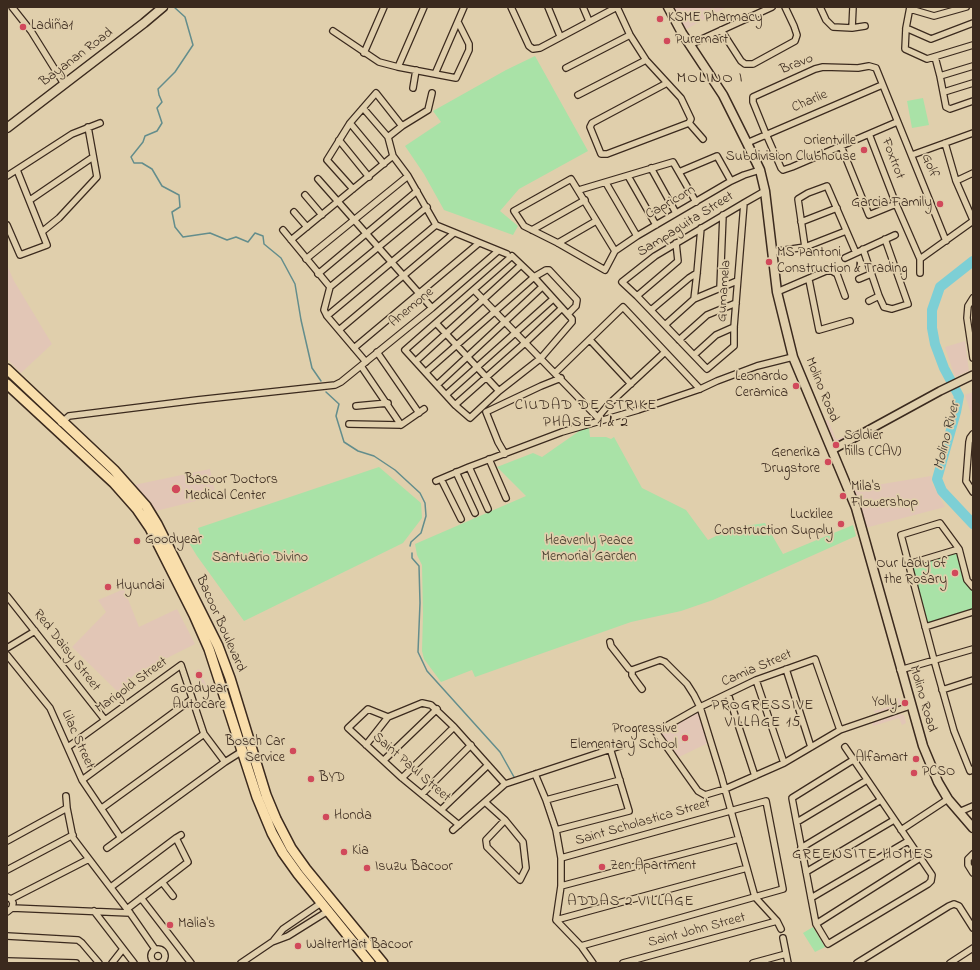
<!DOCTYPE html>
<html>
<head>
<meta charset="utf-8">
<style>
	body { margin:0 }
	#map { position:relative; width:980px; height:970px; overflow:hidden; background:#e0cfac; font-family:"Indie Flower",sans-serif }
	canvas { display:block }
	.frame { position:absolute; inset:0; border:8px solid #3b2a1e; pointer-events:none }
</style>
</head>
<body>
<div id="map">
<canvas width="980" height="970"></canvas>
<div class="frame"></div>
</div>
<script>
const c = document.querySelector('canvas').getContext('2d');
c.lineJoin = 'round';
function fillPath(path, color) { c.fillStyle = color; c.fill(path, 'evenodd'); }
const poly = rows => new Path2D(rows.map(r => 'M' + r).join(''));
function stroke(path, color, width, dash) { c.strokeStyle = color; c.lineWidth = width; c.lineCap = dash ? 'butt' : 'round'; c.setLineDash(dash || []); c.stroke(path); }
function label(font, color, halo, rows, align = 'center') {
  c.font = font + ' "Indie Flower",sans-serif'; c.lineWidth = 3.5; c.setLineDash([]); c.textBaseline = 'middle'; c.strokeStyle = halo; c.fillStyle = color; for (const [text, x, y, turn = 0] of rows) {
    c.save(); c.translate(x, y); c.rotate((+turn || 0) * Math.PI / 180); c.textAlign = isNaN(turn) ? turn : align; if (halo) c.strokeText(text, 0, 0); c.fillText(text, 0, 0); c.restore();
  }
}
const built = poly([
	[670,7,727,7,683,31],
	[7,265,14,281,52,344,21,373,7,359],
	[965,341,969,371,955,377,945,347],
	[973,392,973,420,965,395],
	[828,420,836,439,838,439,847,435,848,438,836,444,825,421],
	[210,469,216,496,156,511,134,485],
	[931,476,932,483,945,507,865,528,852,489],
	[124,589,139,627,177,609,195,644,135,674,118,692,72,647,106,612,98,600],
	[199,669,207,687,200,690,194,671],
	[899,698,901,704,898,707,875,713,874,711,896,705,894,699],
	[699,712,708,743,677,758,659,732],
	[899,714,904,715,906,723,902,725,899,718,873,726,872,722]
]);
const green = poly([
	[535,56,588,151,519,189,500,211,518,226,513,235,444,210,424,174,405,146,441,122,433,111,506,70],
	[923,98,929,125,912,128,907,101],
	[585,427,589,427,590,437,606,437,611,439,614,437,642,488,686,510,708,540,732,528,765,523,783,554,853,525,856,536,713,600,681,611,631,622,475,677,472,670,441,682,424,659,422,651,423,614,422,565,417,555,415,544,526,496,497,467,533,453,542,457],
	[379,467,421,503,422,518,403,543,244,621,197,556,189,543,201,538,198,528],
	[957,551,965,581,973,591,973,611,928,624,911,566],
	[813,927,825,947,815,952,803,933]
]);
const stream = poly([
	[174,7,185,17,193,45,175,72,158,89,159,95,162,102,157,108,162,123,157,131,145,136,143,142,131,157,134,163,142,163,152,169,162,186,179,195,180,207,172,212,175,227,183,237,210,233,227,240,236,237,248,242,255,233,263,236,264,244,281,258,295,284,301,320,312,368,321,381],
	[326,392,339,404,336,416,344,442,358,451,374,456,395,470,420,493,425,503,426,516,421,533,411,542,410,546],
	[412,553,412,558,419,566,420,603,418,652,427,671,500,752,514,777]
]);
const river = poly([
	[973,261,940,287,932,310,932,328,935,344,944,368,959,396,956,412,937,479,942,491,973,524]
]);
const minor = poly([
	[12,7,31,31,64,84],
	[511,7,529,46,533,49,540,48,617,7],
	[548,7,560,36],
	[583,7,589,21],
	[617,7,630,35,646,60,681,98,691,119,689,123,607,154,601,154,590,127,592,123,667,83],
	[820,7,826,20,833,27,852,28,865,26],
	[910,7,906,28,905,49,927,59,973,45],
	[910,9,934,16,966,7],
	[852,28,853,7],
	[906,28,931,39,973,23],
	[721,30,741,61,745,64,753,64,795,41,797,35,794,26,785,7],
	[333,31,379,62,398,67,456,78,469,50,469,44,458,22],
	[689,45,772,7],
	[364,53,384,7],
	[935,57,940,76,946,107,950,109,973,101],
	[398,67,424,7],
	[566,68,630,35],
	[435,74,464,7],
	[940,76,973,66],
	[413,88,416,70],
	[944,92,973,83],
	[578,95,646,60],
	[363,108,388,137],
	[897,122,792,167,783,170,781,168,766,134,753,102,753,97,815,69,823,67,858,68,869,66,876,68,946,241],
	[350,123,384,164],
	[689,123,703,139],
	[869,134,896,204,920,259],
	[339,140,369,177],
	[747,143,882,85],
	[945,143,956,181,973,220],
	[841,146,869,215,896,204],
	[912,155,973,133],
	[393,156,408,176,436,225,507,254],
	[651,168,676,213],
	[679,172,717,156,731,181],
	[7,176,72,134,100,123],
	[628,176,656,225],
	[318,179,432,308],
	[956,181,973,173],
	[606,183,637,236],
	[353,189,327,160,350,123,376,93,402,126],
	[579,190,673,162,696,202],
	[305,195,322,215],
	[30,200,93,157],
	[744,203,734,327,734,346,707,369,637,296,622,282,655,256,744,203,765,191],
	[294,212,307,227],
	[801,222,837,208],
	[7,225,20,255,47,245,17,170],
	[283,230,330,287,324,310,327,316,366,362],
	[532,230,585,200],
	[43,231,59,218,97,177,88,127],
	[291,240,393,156,388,137,402,126,428,110,432,93],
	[558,243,596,221],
	[805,247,798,199,808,193,827,186,856,253],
	[863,249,879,296,884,307,892,309,908,304,885,239],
	[615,251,571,179,514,211,524,226,558,243,605,270,615,251,637,236,731,181,744,175,760,170],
	[772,252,805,247,846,231],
	[512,256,534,277,562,308,572,319,572,322,541,358,499,391,470,418,455,405,405,350,512,256],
	[845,258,895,235],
	[306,259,408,176],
	[920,273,920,259,973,221],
	[318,274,417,191],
	[859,279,871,274],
	[809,280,819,330,850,321],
	[330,287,427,207],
	[720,288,723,215],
	[474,290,600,420],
	[777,292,826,271,832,271,837,274,845,296],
	[637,296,678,261,676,243],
	[973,298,968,306,967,318,973,358],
	[694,299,697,273,701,228],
	[869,301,879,296],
	[651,310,689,278,697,273],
	[327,316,436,225],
	[436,323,499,391],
	[665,325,694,299,737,281],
	[339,330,454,233],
	[590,340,631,384],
	[679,340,707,315,736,303],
	[354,348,479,243],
	[377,352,419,413],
	[694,355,716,335,734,327],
	[416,361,521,265],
	[361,366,401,425],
	[426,372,534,277,546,270,549,270,577,300,576,306,568,314],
	[555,373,623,307,700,389],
	[437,385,542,287],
	[447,394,553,299],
	[455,405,526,342,562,308],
	[356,406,388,403],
	[598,417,609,404,665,352],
	[61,423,69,416,197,400,335,385,341,382,432,308,498,251],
	[349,424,401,425,424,409],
	[973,434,970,438,969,442,966,481,973,492],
	[505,454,498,442,486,412,541,386,561,378],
	[489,459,506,498],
	[469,467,488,509],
	[456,472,475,513],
	[441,479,461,519],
	[436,481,469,467,562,432,638,410,700,389,717,381,757,366,793,357],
	[909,564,959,549],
	[973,587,967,580,959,549,940,523,901,535,934,660,954,731,970,771,973,769],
	[7,596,105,720],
	[925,627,973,612],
	[610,642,611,646,629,669,632,670,660,660,665,662,687,684,694,695,700,707,721,775,755,897,777,921,781,929],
	[7,648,35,631],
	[7,655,50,708,82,780,121,838],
	[786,669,811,747],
	[632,670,632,675,636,681,642,689],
	[900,670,973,649],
	[756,680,784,763],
	[942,690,973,680],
	[728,694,755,776],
	[388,717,368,709,348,728,402,778,459,825],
	[840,730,815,659,756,680,700,707,656,732,698,791,705,795,725,789,784,763,840,730,910,706],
	[366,745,388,717,422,703,431,705,454,727,505,784],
	[68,747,181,665,204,734,225,762],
	[845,747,932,875,931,881,928,884,828,944,816,924,792,798,853,760],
	[384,760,437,709],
	[535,774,546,800,556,830,561,858,561,886,556,920,581,946,593,963],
	[402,778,454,727],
	[82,780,192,699],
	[422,794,471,745],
	[66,796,67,808,73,838,130,913,155,949],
	[546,800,620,780],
	[485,802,505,820,523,842,526,868,520,880,487,847,486,840,505,820],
	[102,808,204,734],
	[441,810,488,765],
	[959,812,973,806],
	[797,822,867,780],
	[453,830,505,784,620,746],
	[556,830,629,811,610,748],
	[901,830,948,799],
	[176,838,181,835],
	[7,841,67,808],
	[107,848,225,762,244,750],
	[801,848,881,800],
	[973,854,968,859,968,865,973,873],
	[561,858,766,801,783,889,581,946],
	[7,870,73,835],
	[806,872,894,820],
	[162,882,173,896],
	[561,886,739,839],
	[111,887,176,838,188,862,127,909],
	[7,897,11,899,13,903,12,908,7,912],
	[141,898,191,963],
	[811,898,908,841],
	[11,899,89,859],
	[12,908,130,913],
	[94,911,134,963],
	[556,920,747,868],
	[816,924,920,858],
	[7,936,78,940,82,943,99,963],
	[783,938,788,963],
	[274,940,283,929,321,903],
	'151 956a7 7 0 1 1 14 0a7 7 0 1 1-14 0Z',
	[7,961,76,963],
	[112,963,123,949],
	[241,963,272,942,288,936,328,911],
	[623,963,777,921],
	[753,963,786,954],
	[857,963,949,906,954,904,959,906,973,928],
	[950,963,973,948]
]);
const tertiary = poly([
	[832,450,940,391,973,375]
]);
const secondary = poly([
	[668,7,682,33,723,95,747,143,760,170,765,191,777,292,793,357,856,508,923,746,938,782,948,799,973,828],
	[7,128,144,23,163,7]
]);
const primary = poly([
	[7,369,114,470,146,506,157,524,218,646,230,678,266,795,276,819,291,848,306,869,383,963],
	[7,384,114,483,137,509,150,528,194,615,209,649,257,797,272,833,283,853,298,874,370,963]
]);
const markers = [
	[660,19,4,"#d1495b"],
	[23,27,4,"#d1495b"],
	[667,41,4,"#d1495b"],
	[864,150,4,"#d1495b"],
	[940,204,4,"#d1495b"],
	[769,262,4,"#d1495b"],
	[796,386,4,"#d1495b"],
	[836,445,4,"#d1495b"],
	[828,462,4,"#d1495b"],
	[176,489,5,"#d1495b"],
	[843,496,4,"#d1495b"],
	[841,524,4,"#d1495b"],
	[137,541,4,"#d1495b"],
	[955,573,4,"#d1495b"],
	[108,587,4,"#d1495b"],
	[199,675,4,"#d1495b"],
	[905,703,4,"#d1495b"],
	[685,738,4,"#d1495b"],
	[293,751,4,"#d1495b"],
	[916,759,4,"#d1495b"],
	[914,773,4,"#d1495b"],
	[311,779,4,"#d1495b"],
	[326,817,4,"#d1495b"],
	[344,852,4,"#d1495b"],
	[602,867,4,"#d1495b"],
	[367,868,4,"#d1495b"],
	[170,925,4,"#d1495b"],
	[298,946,4,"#d1495b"]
];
const poiNames = [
	["KSME Pharmacy",668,19],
	["Ladiña1",31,27],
	["Puremart",675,41],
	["Orientville",856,142,"right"],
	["Subdivision Clubhouse",856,158,"right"],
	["Garcia Family",932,204,"right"],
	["MS Pantoni",777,254],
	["Construction & Trading",777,270],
	["Leonardo",788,378,"right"],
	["Ceramica",788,394,"right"],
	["Soldier",844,437],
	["hills (CAV)",844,453],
	["Generika",820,454,"right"],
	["Drugstore",820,470,"right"],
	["Bacoor Doctors",185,481],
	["Medical Center",185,497],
	["Mila's",851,488],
	["Flowershop",851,504],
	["Luckilee",833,516,"right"],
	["Construction Supply",833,532,"right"],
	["Goodyear",145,541],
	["Our Lady of",947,565,"right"],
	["the Rosary",947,581,"right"],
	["Hyundai",116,587],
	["Goodyear",199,690,"center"],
	["Autocare",199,706,"center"],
	["Yolly",897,703,"right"],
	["Progressive",677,730,"right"],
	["Elementary School",677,746,"right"],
	["Bosch Car",285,743,"right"],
	["Service",285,759,"right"],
	["Alfamart",908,759,"right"],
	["PCSO",922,773],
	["BYD",319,779],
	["Honda",334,817],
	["Kia",352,852],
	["Zen Apartment",610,867],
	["Isuzu Bacoor",375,868],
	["Malia's",178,925],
	["WalterMart Bacoor",306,946]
];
const streetNames = [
	["Bayanan Road",77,58,-37],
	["Bravo",797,65,-22],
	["Charlie",810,102,-23],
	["Foxtrot",892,159,69],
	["Golf",929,166,68],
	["Capricorn",671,203,-30],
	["Sampaguita Street",686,225,-32],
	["Gumamela",725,291,-86],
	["Anemone",412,308,-40],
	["Molino Road",821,390,68],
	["Bacoor Boulevard",220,624,66],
	["Red Daisy Street",66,651,52],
	["Camia Street",757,669,-23],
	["Marigold Street",132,686,-36],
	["Molino Road",922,699,74],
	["Lilac Street",77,740,66],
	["Saint Paul Street",411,768,41],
	["Saint Scholastica Street",643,823,-16],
	["Saint John Street",697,931,-15]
];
const parkNames = [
	["Heavenly Peace",589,542],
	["Memorial Garden",589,558],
	["Santuario Divino",260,559]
];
const neighbourhoodNames = [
	["CIUDAD DE STRIKE",586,407],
	["PHASE 1 & 2",586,424],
	["PROGRESSIVE",763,707],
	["VILLAGE 15",763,724],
	["GREENSITE HOMES",863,856],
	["ADDAS 2 VILLAGE",631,903]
];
const waterNames = [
	["Molino River",948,436,-76]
];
const quarterNames = [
	["MOLINO I",710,79]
];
fillPath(built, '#e2c6b6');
fillPath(green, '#a9e2a7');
stroke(stream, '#638d8c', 1.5);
stroke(river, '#7dcfd5', 10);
stroke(minor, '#3b2a1e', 8);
stroke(tertiary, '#3b2a1e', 10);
stroke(secondary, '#3b2a1e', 11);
stroke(primary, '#3b2a1e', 12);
stroke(minor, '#e0cfac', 5.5);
stroke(tertiary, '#e0cfac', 7);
stroke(secondary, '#e0cfac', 8);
stroke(primary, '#f9deab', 9);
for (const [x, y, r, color] of markers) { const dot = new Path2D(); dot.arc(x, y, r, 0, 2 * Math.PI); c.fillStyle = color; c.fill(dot); stroke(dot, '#e0cfac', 1.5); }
label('14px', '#3b2a1e', '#e0cfac', poiNames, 'left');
label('14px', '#3b2a1e', '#e0cfac', streetNames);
label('14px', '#463c2c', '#e0cfac', parkNames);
c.letterSpacing = '1px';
label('15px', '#3b2a1e', '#e0cfac', neighbourhoodNames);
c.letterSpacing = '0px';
label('italic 15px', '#423a30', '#e0cfac', waterNames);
c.letterSpacing = '1px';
label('16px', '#3b2a1e', '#e0cfac', quarterNames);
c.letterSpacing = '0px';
</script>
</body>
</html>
